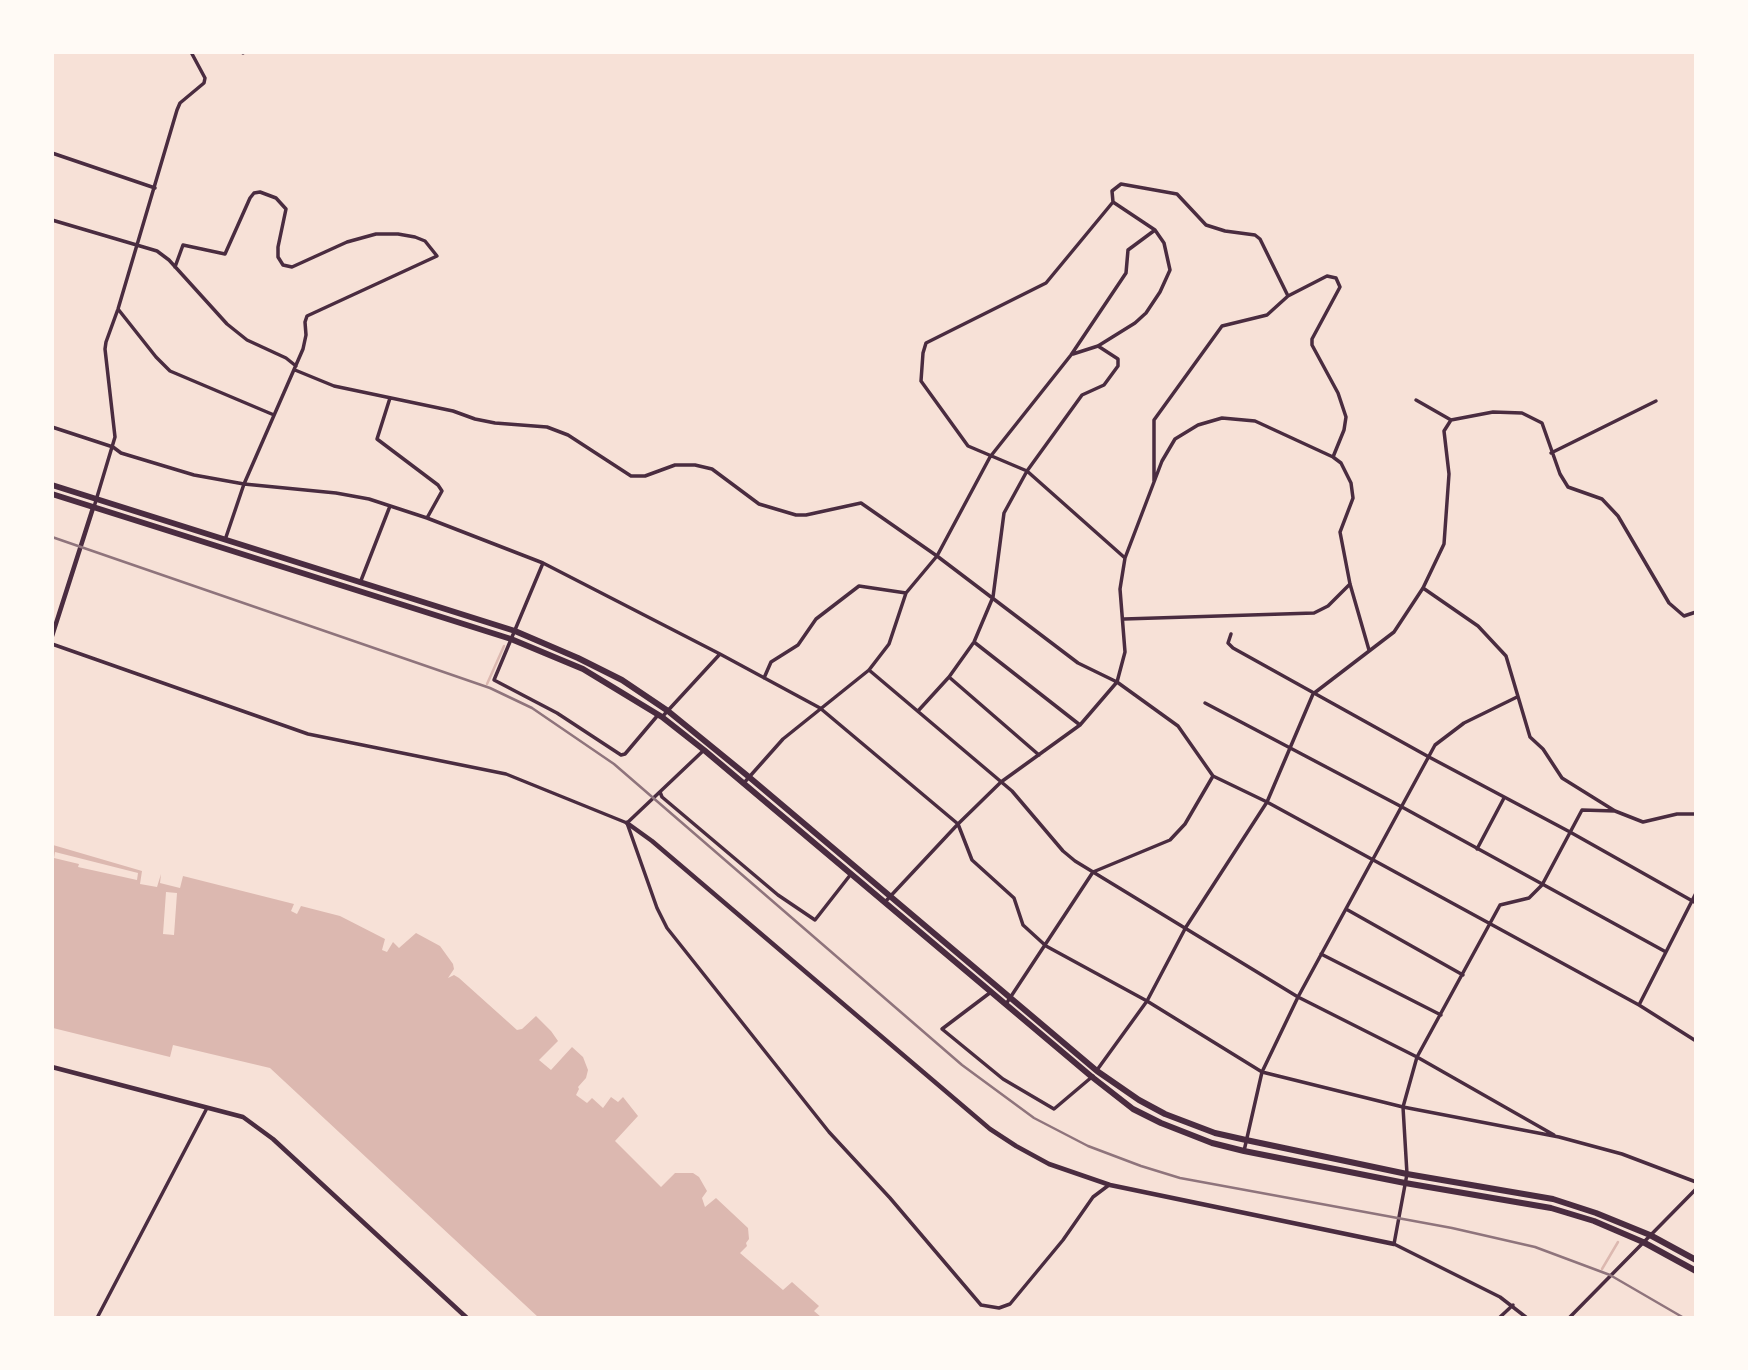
<!DOCTYPE html>
<html>
<head>
<meta charset="utf-8">
<style>
	body { margin:0 }
	#map { position:relative; width:1748px; height:1370px; overflow:hidden; background:#f7e1d7; font-family:"Fira Sans Condensed",sans-serif }
	canvas { display:block }
	.frame { position:absolute; inset:0; border:54px solid #fffaf5; pointer-events:none }
</style>
</head>
<body>
<div id="map">
<canvas width="1748" height="1370"></canvas>
<div class="frame"></div>
</div>
<script>
const c = document.querySelector('canvas').getContext('2d');
c.lineJoin = 'round';
function fillPath(path, color) { c.fillStyle = color; c.fill(path, 'evenodd'); }
const poly = rows => new Path2D(rows.map(r => 'M' + r).join(''));
function stroke(path, color, width, dash) { c.strokeStyle = color; c.lineWidth = width; c.lineCap = dash ? 'butt' : 'round'; c.setLineDash(dash || []); c.stroke(path); }
const water = poly([
	[53,845,142,871,140,884,157,887,161,874,160,883,180,888,183,876,294,904,291,911,297,914,301,906,340,916,385,939,382,950,387,952,393,942,399,948,416,933,440,946,453,964,454,969,448,978,454,975,459,978,517,1030,522,1029,536,1016,551,1031,558,1041,539,1060,551,1070,572,1047,583,1057,588,1070,586,1078,578,1087,579,1089,576,1095,587,1103,592,1098,603,1108,611,1097,618,1102,623,1097,638,1116,615,1141,661,1187,675,1173,693,1173,699,1177,707,1191,702,1198,705,1207,716,1198,748,1228,749,1239,746,1243,747,1246,740,1253,783,1290,792,1282,819,1306,814,1311,821,1317,538,1317,270,1068,173,1045,170,1057,53,1028],
	[55,852,138,873,137,880,78,867,79,864,54,858],
	[166,892,177,893,174,935,163,934]
]);
const stream = poly([
	[487,684,504,646],
	[1602,1269,1618,1242]
]);
const minor = poly([
	[243,52,243,53],
	[52,153,155,188],
	[52,220,157,251,169,260,227,324,247,340,286,358,296,366],
	[175,267,183,245,225,254,250,198,254,193,260,192,276,198,286,209,278,247,278,257,283,265,292,267,347,242,376,234,398,234,415,237,425,241,437,256,307,316,305,322,306,335,303,349,244,484,225,540],
	[118,309,156,357,170,371,274,415],
	[1073,354,1098,346,1135,323,1146,313,1160,292,1170,270,1164,243,1155,230,1113,202],
	[295,370,334,386,453,411,475,419,495,423,547,427,568,435,631,476,645,476,675,465,695,465,712,469,759,504,796,515,806,515,861,503,937,556,1078,663,1117,682,1178,726,1213,776,1267,802,1639,1005,1696,1041],
	[390,398,377,439,438,485,442,491,427,518],
	[1416,400,1451,420,1493,412,1522,413,1542,423,1560,474,1568,487,1602,499,1618,516,1669,603,1684,616,1696,612],
	[52,427,113,447,121,453,194,475,244,484,336,493,369,499,427,518,543,563,720,654,820,708,958,824,972,860,1014,898,1023,925,1046,946,1147,1001,1262,1072,1403,1107,1559,1137,1622,1154,1696,1182],
	[1551,453,1656,401],
	[1154,481,1154,420,1222,326,1267,315,1288,296,1327,276,1336,278,1340,287,1312,339,1312,345,1338,393,1346,417,1344,430,1333,457],
	[94,507,115,437,105,349,106,342,118,309,177,110,180,103,204,83,205,78,191,52],
	[1125,558,1027,471,968,446,921,381,923,353,926,343,1046,283,1113,202,1112,191,1121,184,1177,194,1206,225,1225,231,1255,235,1260,239,1288,296],
	[543,563,494,680,557,713,621,755,625,754,658,715],
	[360,583,390,506],
	[1423,588,1478,626,1506,656,1530,737,1543,749,1562,778,1615,811,1643,822,1677,814,1696,814],
	[1124,619,1314,613,1328,606,1350,584],
	[1231,634,1228,643,1233,648,1429,757,1570,832,1696,903],
	[974,642,1080,725],
	[52,644,308,734,506,774,627,823],
	[869,670,1012,791,1063,851,1075,861,1298,997,1417,1057,1554,1135],
	[949,677,1039,755],
	[764,678,771,662,798,645,816,619,859,586,906,593],
	[1205,703,1402,807,1666,952],
	[918,711,949,677,974,642,993,597,1004,513,1027,471,1082,395,1104,385,1118,366,1118,359,1098,346],
	[662,717,720,654],
	[743,784,783,739,869,670,889,644,906,593,937,556,990,457,1071,355,1126,273,1128,250,1155,230],
	[660,792,662,797,778,895,815,920,851,874],
	[627,823,657,908,667,928,829,1132,890,1198,981,1305,999,1308,1010,1304,1063,1240,1093,1197,1109,1185],
	[627,823,704,750],
	[1477,849,1504,798],
	[885,902,958,824,1001,782,1080,725,1117,682,1125,652,1120,589,1125,558,1162,461,1175,439,1198,425,1222,418,1255,421,1333,457,1341,463,1351,483,1353,498,1340,532,1350,584,1369,650],
	[1346,909,1463,975],
	[1321,954,1441,1015],
	[991,992,942,1029,1003,1079,1054,1109,1093,1076],
	[1006,1004,1093,872,1170,840,1185,824,1213,776],
	[1639,1005,1696,893],
	[1097,1070,1147,1001,1186,927,1267,802,1313,694,1394,632,1423,588,1444,544,1449,474,1444,431,1451,420],
	[1244,1151,1262,1072,1298,997,1435,745,1464,723,1517,697],
	[97,1318,207,1108],
	[1499,1318,1513,1305],
	[1527,1318,1500,1297,1394,1244,1407,1174,1403,1107,1417,1057,1500,905,1529,898,1542,885,1582,810,1615,811],
	[1569,1318,1696,1189]
]);
const tertiary = poly([
	[52,636,93,508],
	[627,823,652,841,990,1129,1016,1146,1049,1164,1110,1185,1394,1244],
	[52,1067,243,1117,273,1139,467,1318]
]);
const trunk = poly([
	[52,485,515,631,578,658,622,680,668,711,749,777,1097,1071,1139,1100,1165,1114,1215,1133,1246,1140,1407,1174,1553,1199,1596,1213,1650,1235,1696,1260],
	[52,494,511,639,583,669,662,717,704,750,1092,1077,1133,1109,1161,1123,1212,1143,1244,1151,1405,1183,1551,1208,1594,1221,1643,1242,1696,1271]
]);
const rail = poly([
	[52,537,490,688,532,708,614,764,962,1065,1034,1118,1088,1146,1141,1166,1180,1178,1452,1228,1535,1247,1610,1275,1684,1318]
]);
fillPath(water, '#dcb8b0');
stroke(stream, '#dcb8b0', 2.5);
stroke(minor, '#4a2c40', 3.5);
stroke(tertiary, '#4a2c40', 4.5);
stroke(trunk, '#4a2c40', 6);
stroke(rail, '#8f747c', 2.5);
</script>
</body>
</html>
